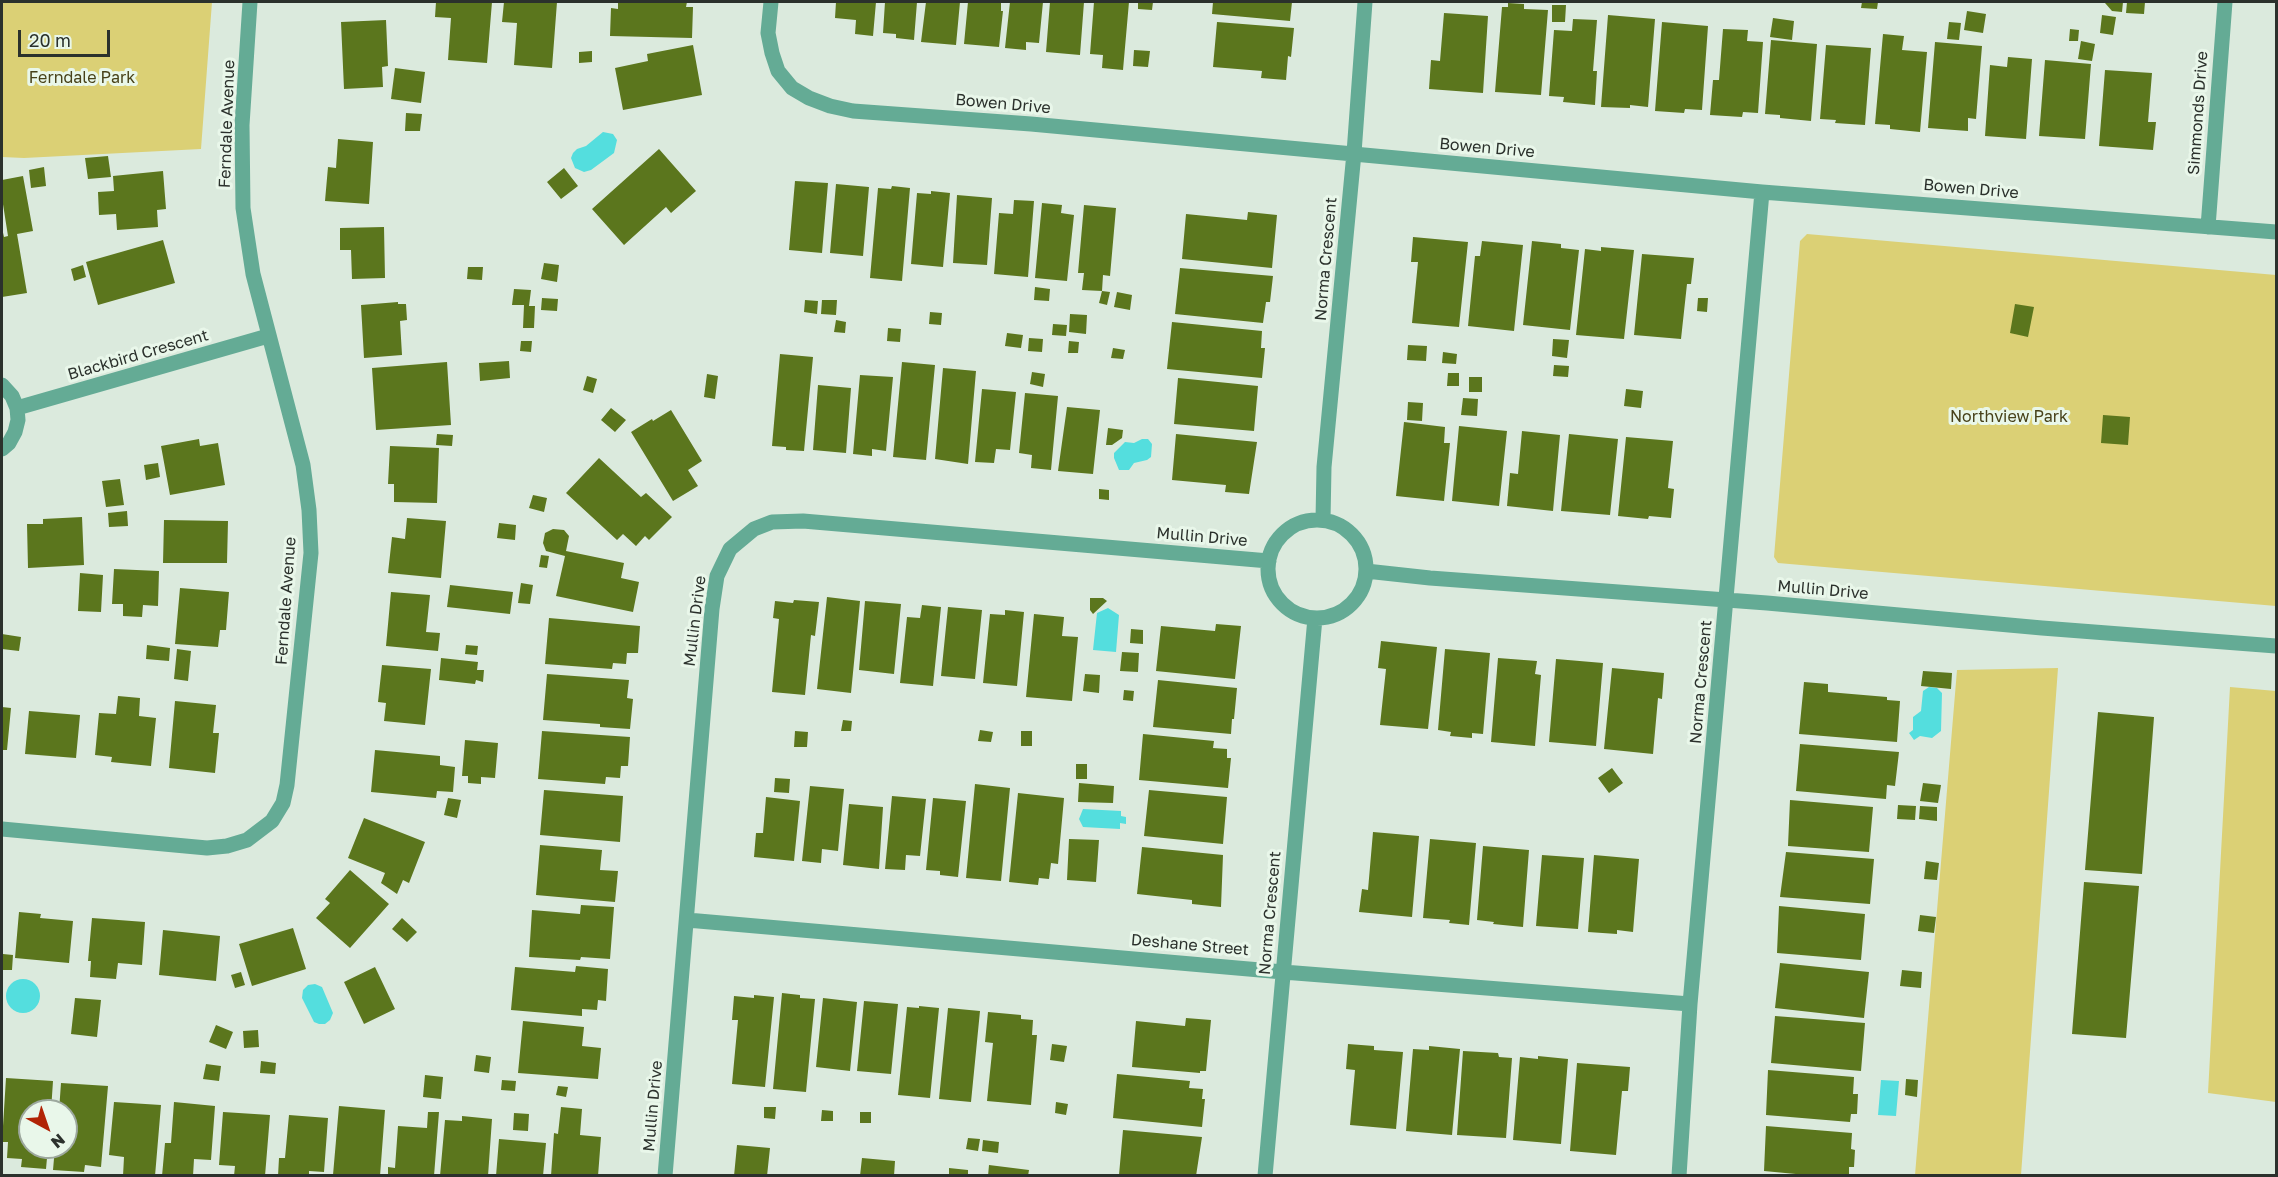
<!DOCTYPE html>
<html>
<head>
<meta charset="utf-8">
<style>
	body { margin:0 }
	#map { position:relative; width:2278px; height:1177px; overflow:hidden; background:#dbeadd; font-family:"Golos Text",sans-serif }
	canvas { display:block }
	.frame { position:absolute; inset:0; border:3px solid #2b312c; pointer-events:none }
	.north { position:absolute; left:18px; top:1099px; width:60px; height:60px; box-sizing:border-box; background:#e9f7ea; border:2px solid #9da89e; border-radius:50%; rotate:140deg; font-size:16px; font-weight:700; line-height:24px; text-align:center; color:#2b312c }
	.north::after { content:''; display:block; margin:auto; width:21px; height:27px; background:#b12406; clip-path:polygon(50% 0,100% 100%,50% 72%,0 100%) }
	.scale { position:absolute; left:18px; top:30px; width:92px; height:27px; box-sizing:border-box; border:3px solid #2b312c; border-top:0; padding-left:8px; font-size:18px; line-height:21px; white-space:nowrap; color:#2b312c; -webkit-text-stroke:4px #e9f7ea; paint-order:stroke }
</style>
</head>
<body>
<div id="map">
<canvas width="2278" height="1177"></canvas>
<div class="frame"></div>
<div class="north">N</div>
<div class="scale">20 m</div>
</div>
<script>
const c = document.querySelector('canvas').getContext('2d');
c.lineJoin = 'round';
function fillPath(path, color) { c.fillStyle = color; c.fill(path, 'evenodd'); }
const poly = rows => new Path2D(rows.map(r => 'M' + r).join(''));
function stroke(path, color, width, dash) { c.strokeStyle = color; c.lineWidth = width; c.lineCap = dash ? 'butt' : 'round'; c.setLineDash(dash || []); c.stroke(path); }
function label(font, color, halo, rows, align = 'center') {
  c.font = font + ' "Golos Text",sans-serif'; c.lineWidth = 6; c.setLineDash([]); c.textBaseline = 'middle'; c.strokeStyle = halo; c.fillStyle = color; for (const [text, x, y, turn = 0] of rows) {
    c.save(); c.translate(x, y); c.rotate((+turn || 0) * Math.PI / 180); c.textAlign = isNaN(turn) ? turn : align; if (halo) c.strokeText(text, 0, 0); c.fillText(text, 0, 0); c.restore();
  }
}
const green = poly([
	[2,2,212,2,201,149,24,158,2,157],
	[1807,234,2276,275,2276,606,1778,563,1774,557,1800,241],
	[2058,668,2021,1175,1915,1175,1957,670],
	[2230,687,2276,691,2276,1102,2208,1093]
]);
const water = poly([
	[603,132,613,134,617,140,614,153,591,170,584,172,575,168,571,158,573,153,577,149,586,146],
	[1142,439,1148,439,1152,444,1151,457,1147,460,1134,463,1129,470,1119,470,1114,458,1114,453,1125,442,1134,443],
	[1108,608,1119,615,1116,652,1093,650,1097,613],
	[1929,687,1937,688,1942,693,1941,731,1932,738,1920,736,1914,740,1909,733,1913,730,1913,717,1921,711,1923,691],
	[1083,809,1121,811,1121,816,1126,817,1126,824,1120,823,1120,829,1083,827,1079,819],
	'6 996a17 17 0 1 1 34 0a17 17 0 1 1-34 0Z',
	[315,984,322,987,333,1013,330,1020,325,1024,319,1024,314,1022,302,998,303,990,308,985],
	[1881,1080,1899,1081,1896,1116,1878,1115]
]);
const building = poly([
	[436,2,492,2,487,63,448,60,451,18,435,17],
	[504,2,557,2,552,68,514,65,517,23,502,22],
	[618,2,687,2,686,7,693,7,692,38,610,36,611,8,618,9],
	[836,2,876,2,873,36,855,34,856,20,835,18],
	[885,2,917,2,914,40,896,38,896,34,883,33],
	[926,2,960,2,956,45,921,42],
	[968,2,1001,2,1001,11,1003,11,999,47,964,44],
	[1010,2,1043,2,1039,43,1026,42,1026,50,1005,48],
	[1050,2,1084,2,1080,55,1046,52],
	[1094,2,1129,2,1123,70,1102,68,1103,55,1090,54],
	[1138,2,1153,2,1152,10,1138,9],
	[1213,2,1292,2,1290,21,1212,14],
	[1862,2,1878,2,1877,9,1861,8],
	[2107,2,2123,2,2122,12,2112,11,2105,3],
	[2127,2,2145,2,2144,14,2126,13],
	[1508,3,1524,4,1524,9,1548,10,1541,95,1495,92,1502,7,1508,7],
	[1552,5,1566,5,1565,22,1552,22],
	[1967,11,1986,14,1983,33,1964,30],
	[1444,13,1488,16,1483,93,1429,89,1431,60,1440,61],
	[1608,15,1655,19,1648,107,1630,105,1630,108,1601,107],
	[2102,15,2116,17,2113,35,2100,33],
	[1773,18,1794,21,1792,40,1770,37],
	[1573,19,1597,20,1593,71,1597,71,1595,105,1563,102,1564,97,1549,96,1554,30,1572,31],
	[386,20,388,66,382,67,383,87,344,89,341,22],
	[1217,22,1294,28,1291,57,1288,56,1286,80,1261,78,1262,71,1213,67],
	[1662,22,1708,26,1702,110,1685,109,1684,113,1655,111],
	[1949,22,1961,23,1959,40,1947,39],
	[1723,29,1748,30,1747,41,1763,42,1758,113,1743,112,1742,117,1710,115,1713,80,1719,80],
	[2070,29,2079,30,2078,41,2069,41],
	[1883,34,1904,36,1902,50,1927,52,1920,132,1890,129,1890,125,1875,124],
	[1771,40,1817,44,1811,121,1780,118,1780,115,1765,114],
	[2081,41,2095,44,2092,61,2078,59],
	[1935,42,1982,46,1976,119,1968,118,1968,131,1928,128],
	[693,45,702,95,623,110,615,68,648,61,647,54],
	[1826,45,1871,48,1865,125,1835,123,1836,120,1820,119],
	[1134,50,1150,51,1148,67,1133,66],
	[592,51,592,62,579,63,579,52],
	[2008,57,2032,59,2026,139,1985,136,1990,65,2007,67],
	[2045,60,2091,64,2085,139,2039,136],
	[395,68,425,72,421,103,391,99],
	[2105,70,2152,73,2148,122,2156,122,2153,150,2099,146],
	[406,113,422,114,420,131,405,131],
	[338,139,373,142,369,204,325,201,328,167,336,168],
	[659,149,696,191,671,213,666,207,624,245,592,209],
	[108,156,111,177,88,179,85,158],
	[44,167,46,186,31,188,29,170],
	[564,168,578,186,561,199,547,182],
	[163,171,166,209,157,210,158,227,117,230,116,214,99,215,98,192,114,191,113,176],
	[23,176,33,231,17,234,27,293,2,297,2,228,4,237,8,236,2,198,2,180],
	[795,181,828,183,822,253,789,250],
	[836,184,869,187,863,256,830,253],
	[892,186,910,188,902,281,870,278,878,188,891,189],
	[931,191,950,193,943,267,911,264,917,193,931,194],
	[957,195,992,198,987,265,953,263],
	[1014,200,1034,201,1028,277,994,274,999,213,1013,214],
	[1042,203,1062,205,1061,213,1074,215,1067,281,1035,278],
	[1084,205,1116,208,1110,276,1103,275,1102,291,1082,290,1084,273,1078,273],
	[1248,212,1277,215,1272,268,1182,259,1186,214,1247,220],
	[384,227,385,278,352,279,351,250,340,250,340,228],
	[1413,237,1468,242,1459,327,1412,323,1418,262,1411,262],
	[163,240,175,283,98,305,86,262],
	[1482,241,1523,245,1514,331,1468,326,1475,256,1480,256],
	[1532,241,1561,244,1561,248,1579,250,1570,330,1523,325],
	[1601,247,1634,250,1624,339,1576,335,1585,249,1601,251],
	[1642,254,1694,258,1691,284,1687,284,1681,339,1634,335],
	[544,263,559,265,557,282,541,279],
	[83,265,86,277,74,281,71,269],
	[468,267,483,267,482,280,467,279],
	[1180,268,1273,276,1270,302,1266,302,1263,323,1175,314],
	[1035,287,1050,289,1049,301,1034,300],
	[514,289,531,290,529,306,535,306,534,328,523,328,524,305,512,305],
	[1102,291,1110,292,1107,305,1099,303],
	[1117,292,1132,295,1130,310,1114,307],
	[542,298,558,299,557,311,541,310],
	[1698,298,1708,298,1707,312,1697,311],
	[805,300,818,301,817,314,804,312],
	[822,300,837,300,836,315,821,314],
	[398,302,398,304,406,304,407,320,400,321,402,355,364,358,361,305],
	[2015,304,2034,307,2028,337,2010,333],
	[930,312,942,313,941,325,929,324],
	[1070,314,1087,315,1086,334,1069,332],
	[836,320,846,322,845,333,834,332],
	[1172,322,1262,331,1261,348,1265,348,1262,378,1167,369],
	[1053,324,1067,325,1066,336,1052,335],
	[888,328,901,329,900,342,887,341],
	[1007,333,1023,335,1021,348,1005,346],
	[1029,338,1043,339,1042,352,1028,351],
	[1553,339,1569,340,1567,358,1552,356],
	[521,341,532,341,531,352,520,351],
	[1069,341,1079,342,1078,353,1068,353],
	[1408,345,1427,346,1426,361,1407,360],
	[1113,348,1125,350,1123,359,1111,358],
	[1443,352,1457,354,1456,364,1442,363],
	[780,354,813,357,804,451,786,450,786,447,772,446],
	[509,361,510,378,480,381,479,363],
	[447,362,451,425,376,430,372,368],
	[902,362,935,365,926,460,893,457],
	[1554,365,1569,366,1568,377,1553,376],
	[943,368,976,371,968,464,935,459],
	[1032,372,1045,374,1043,387,1030,384],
	[1448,373,1459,373,1459,386,1447,386],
	[707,374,718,376,715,399,704,397],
	[860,375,893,377,886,451,872,449,872,456,853,454],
	[587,376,597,379,593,393,583,390],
	[1469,377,1482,377,1482,392,1469,392],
	[1178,378,1258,386,1254,431,1174,424],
	[818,385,851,388,846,453,813,450],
	[982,389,1016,392,1010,450,996,449,994,463,975,462],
	[1626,389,1643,391,1641,408,1624,406],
	[1025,393,1058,396,1051,470,1031,468,1032,455,1019,453],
	[1463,398,1478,399,1477,416,1461,415],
	[1408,402,1423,403,1422,421,1407,420],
	[1067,407,1100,410,1093,474,1058,471],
	[611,408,626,420,615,432,601,420],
	[671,410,702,461,688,470,698,486,673,501,631,432,652,419,653,421],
	[2103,415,2130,417,2128,445,2101,443],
	[1404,422,1445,427,1444,443,1450,443,1444,501,1396,496],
	[1459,426,1507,431,1499,506,1452,501],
	[1108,428,1123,430,1122,438,1112,445,1106,445],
	[1522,431,1560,435,1553,511,1507,506,1510,473,1518,474],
	[437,434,453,435,452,446,436,445],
	[1176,434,1257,442,1249,494,1225,492,1226,485,1172,480],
	[1569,434,1618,439,1610,515,1561,511],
	[1626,437,1673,441,1668,488,1674,489,1671,518,1649,516,1648,519,1618,516],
	[199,439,200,446,218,443,225,485,170,495,161,446],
	[390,446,439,448,437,503,394,502,394,484,388,484],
	[599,458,641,497,646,493,672,517,649,540,645,536,636,546,623,534,617,540,566,493],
	[158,463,160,477,146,480,144,465],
	[120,479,124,505,106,507,102,481],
	[1099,489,1109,490,1109,500,1099,499],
	[533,495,547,498,544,512,529,508],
	[127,511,128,526,109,527,108,513],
	[82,517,84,565,28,568,27,524,43,524,43,519],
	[407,518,446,521,441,578,388,573,392,537,405,539],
	[164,520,228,521,227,563,163,563],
	[499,523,516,525,515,540,497,538],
	[553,529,564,530,569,536,566,551,624,563,621,578,639,582,633,612,556,596,565,556,546,551,543,543,545,533],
	[541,555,549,556,547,568,539,567],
	[114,569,159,571,158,606,143,605,142,617,123,616,123,604,112,604],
	[80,573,103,575,101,612,78,611],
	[521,583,533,585,530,604,518,603],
	[450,585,513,592,510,614,447,607],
	[180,588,229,592,226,630,220,630,218,647,175,644],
	[391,592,430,595,426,632,440,633,438,651,386,646],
	[827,597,860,601,851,693,817,689],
	[1090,598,1103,598,1107,601,1093,614,1090,610],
	[794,600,819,602,815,636,811,635,805,695,772,692,779,619,773,618,775,601,793,603],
	[865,601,901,604,894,674,859,670],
	[922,605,941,607,933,686,900,683,907,617,920,618],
	[948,607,982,610,975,679,941,676],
	[1005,610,1024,612,1017,686,983,683,990,614,1005,615],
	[1034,614,1064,617,1062,636,1078,637,1072,701,1026,697],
	[549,618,640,626,638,653,627,653,626,664,613,663,612,669,545,664],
	[1216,624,1241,626,1235,679,1156,671,1161,626,1215,631],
	[1131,629,1143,630,1143,644,1130,643],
	[2,634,21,637,19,651,2,649],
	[1381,641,1437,647,1428,729,1380,725,1386,669,1378,668],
	[147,645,170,648,169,661,146,659],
	[466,645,478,646,477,655,465,654],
	[177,649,191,651,188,681,174,679],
	[1445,649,1490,653,1483,734,1472,733,1472,738,1450,736,1451,732,1438,730],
	[1122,652,1139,653,1138,672,1120,671],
	[441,658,478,662,477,670,484,670,483,682,476,680,475,684,439,680],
	[1498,658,1537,661,1535,674,1541,675,1535,746,1491,742],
	[1556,659,1603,663,1596,746,1549,742],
	[382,665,431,669,425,725,384,721,386,703,378,702],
	[1612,668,1664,673,1662,699,1658,698,1653,754,1604,749],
	[1923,671,1952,673,1951,689,1921,686],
	[547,674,629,680,627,698,633,699,630,729,600,727,600,724,543,720],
	[1085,674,1100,675,1099,693,1083,691],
	[1158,680,1237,688,1234,719,1232,719,1231,734,1153,727],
	[1804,682,1828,684,1828,692,1887,697,1887,700,1900,701,1897,742,1799,734],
	[1124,690,1134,691,1133,701,1123,700],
	[118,696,140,698,139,716,156,718,151,766,111,762,112,757,95,755,99,713,116,714],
	[175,701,216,705,213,733,219,733,215,773,169,768],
	[2,707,11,708,7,750,2,750],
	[29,711,80,715,76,758,25,754],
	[2098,712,2154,717,2142,874,2085,870],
	[843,720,852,721,851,731,841,731],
	[980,730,993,732,991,742,978,741],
	[542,731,630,737,628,766,621,766,620,778,606,777,605,784,538,779],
	[795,731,808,732,807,747,794,747],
	[1021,731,1032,731,1032,746,1021,746],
	[1143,734,1214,741,1213,748,1227,749,1227,758,1231,758,1228,788,1139,780],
	[465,740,498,743,495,778,481,777,481,784,468,783,468,776,462,776],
	[1800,744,1899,752,1895,786,1887,785,1886,799,1796,791],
	[375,750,440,756,440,765,455,767,453,792,437,791,436,798,371,792],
	[1076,764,1087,764,1087,779,1076,779],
	[1612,768,1623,783,1609,793,1598,778],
	[775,778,790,779,789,793,774,792],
	[1079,783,1114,786,1113,803,1078,802],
	[1923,783,1941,785,1938,803,1920,801],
	[975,784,1010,788,1001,881,966,878],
	[810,786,844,789,838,851,822,849,821,863,802,861],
	[544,790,623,796,620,842,540,835],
	[1149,790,1227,797,1223,844,1144,836],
	[1018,793,1064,798,1058,864,1051,863,1049,879,1039,878,1038,885,1009,882],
	[892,796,926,799,920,856,906,855,905,870,885,869],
	[766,797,800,801,794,861,754,857,756,833,763,833],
	[448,798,461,800,457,818,444,815],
	[933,798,966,801,958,877,940,875,940,871,926,870],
	[1790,800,1873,807,1869,852,1788,846],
	[849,804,883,807,879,869,843,865],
	[1898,805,1916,806,1915,820,1897,819],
	[1920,806,1937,807,1937,821,1919,819],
	[364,818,425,842,409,883,403,880,397,894,381,883,385,873,348,858],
	[1373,832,1419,836,1412,917,1359,912,1362,889,1368,890],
	[1069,839,1099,840,1096,882,1067,880],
	[1430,839,1476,843,1469,925,1449,923,1450,920,1423,918],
	[540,845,602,850,600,870,618,871,615,902,536,895],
	[1483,846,1529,850,1523,927,1493,924,1494,922,1477,920],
	[1142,847,1223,855,1221,907,1192,904,1192,900,1137,894],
	[1786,852,1874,859,1870,904,1780,897],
	[1542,855,1584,858,1578,929,1536,926],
	[1594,855,1639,859,1633,932,1617,930,1617,934,1588,932],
	[1926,861,1939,863,1937,880,1924,879],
	[350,870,389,904,350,948,316,918,330,903,325,899],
	[2084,882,2139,886,2126,1038,2072,1034],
	[581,905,614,907,610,959,581,957,580,960,529,957,532,910,580,914],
	[1779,906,1865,914,1861,960,1777,953],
	[19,912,41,914,40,918,73,921,69,963,15,958],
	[1920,915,1936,917,1934,933,1918,931],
	[92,918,145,922,142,965,118,963,116,979,90,977,91,961,88,961],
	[402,918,417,932,407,942,392,929],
	[293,928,306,969,252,986,239,944],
	[163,930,220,936,216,981,159,975],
	[3,954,13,955,12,970,2,970],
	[1780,963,1869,972,1864,1018,1775,1008],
	[576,966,608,969,606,1001,598,1000,597,1010,582,1009,582,1016,511,1010,515,967,575,972],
	[375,967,395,1009,364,1024,344,982],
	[1902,970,1922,972,1921,988,1900,986],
	[241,972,245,985,235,988,231,975],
	[782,993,800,995,800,998,815,999,806,1092,773,1089],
	[754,995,774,997,765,1087,732,1084,738,1020,732,1020,734,996,754,998],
	[75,998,101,1000,97,1037,71,1034],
	[823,998,857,1002,850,1071,816,1067],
	[864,1001,898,1004,891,1074,857,1071],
	[919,1006,939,1008,930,1098,898,1095,907,1007,919,1008],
	[948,1008,980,1011,971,1102,939,1099],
	[988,1012,1021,1015,1021,1019,1033,1020,1032,1035,1037,1035,1031,1105,987,1101,993,1043,985,1042],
	[1775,1016,1865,1023,1861,1071,1771,1063],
	[1186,1018,1211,1020,1206,1071,1200,1071,1200,1073,1132,1067,1136,1021,1185,1026],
	[523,1021,584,1027,582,1046,601,1048,598,1079,518,1073],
	[216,1025,233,1032,226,1049,209,1042],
	[258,1030,259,1047,244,1048,243,1031],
	[1052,1044,1067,1046,1064,1062,1050,1060],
	[1348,1044,1374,1046,1374,1050,1403,1052,1396,1129,1350,1125,1355,1070,1346,1069],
	[1429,1046,1460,1049,1452,1135,1406,1131,1413,1049,1429,1050],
	[1463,1051,1498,1053,1499,1057,1512,1058,1506,1138,1457,1135],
	[476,1055,491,1057,489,1073,474,1071],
	[1538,1056,1568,1059,1561,1144,1513,1140,1520,1057,1538,1059],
	[261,1061,276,1063,275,1074,260,1073],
	[1577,1063,1630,1067,1628,1091,1622,1091,1616,1155,1570,1151],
	[206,1064,221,1066,219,1081,203,1079],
	[1768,1070,1854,1077,1853,1094,1858,1094,1857,1114,1851,1114,1850,1122,1766,1115],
	[1117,1074,1190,1081,1189,1088,1203,1089,1202,1099,1205,1099,1202,1127,1113,1118],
	[425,1075,443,1077,441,1099,423,1097],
	[6,1078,53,1081,51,1111,30,1111,30,1147,48,1147,46,1169,21,1167,22,1159,7,1158,8,1142,2,1142],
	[1906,1079,1918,1080,1917,1097,1905,1095],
	[502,1080,516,1081,515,1091,501,1090],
	[61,1083,108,1086,101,1167,85,1165,84,1172,53,1170,55,1147,66,1147,66,1111,59,1111],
	[558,1086,568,1087,566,1097,556,1095],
	[114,1102,161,1105,155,1176,123,1176,124,1157,109,1155],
	[174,1102,215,1106,211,1160,194,1159,193,1176,162,1176,165,1143,171,1143],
	[1056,1102,1068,1104,1066,1115,1055,1113],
	[339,1106,385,1110,380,1176,333,1175],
	[561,1107,582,1109,580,1135,601,1137,598,1176,551,1176,554,1133,558,1134],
	[764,1107,776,1107,775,1119,764,1118],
	[822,1110,833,1111,833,1121,821,1121],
	[223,1112,270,1115,265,1176,234,1176,235,1166,219,1165],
	[428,1112,439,1112,434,1176,388,1176,388,1167,395,1168,398,1126,427,1128],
	[860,1112,871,1112,871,1123,860,1123],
	[514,1113,529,1114,528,1131,513,1130],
	[289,1115,328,1118,324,1172,309,1171,309,1176,278,1176,279,1158,285,1158],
	[462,1116,492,1119,488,1176,440,1176,445,1120,462,1121],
	[1766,1126,1852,1133,1851,1149,1855,1150,1854,1167,1849,1167,1849,1176,1817,1176,1764,1171],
	[1123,1130,1202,1137,1196,1176,1119,1175],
	[968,1138,980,1139,978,1151,966,1149],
	[499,1139,546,1143,543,1176,496,1176],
	[983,1140,999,1142,998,1153,982,1151],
	[737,1145,770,1148,767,1176,734,1176],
	[862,1158,895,1161,894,1176,860,1176],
	[989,1165,1029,1170,1028,1176,988,1176],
	[949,1168,968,1170,968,1176,949,1176]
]);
const minor = poly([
	[771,2,768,33,772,53,778,71,792,88,809,98,830,106,853,111,1031,124,1762,192,2276,232],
	[2208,227,2225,2],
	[2,385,12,396,17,408,18,420,15,432,9,443,2,449],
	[17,408,268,336],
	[1323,520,1324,467,1354,153,1365,2],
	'1268 569a49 49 0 1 1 98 0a49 49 0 1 1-98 0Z',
	[1366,571,1430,578,1767,603,2042,628,2276,646],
	[2,829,207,848,227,846,247,840,272,821,283,803,287,785,311,553,309,510,303,465,253,274,243,208,242,125,250,2],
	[687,920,1283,972,1690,1004],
	[665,1176,712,609,717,576,730,549,754,529,772,522,803,521,1269,561],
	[1265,1176,1315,618],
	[1679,1176,1690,1004,1762,192]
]);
const parkNames = [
	["Ferndale Park",82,78],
	["Northview Park",2009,417]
];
const streetNames = [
	["Bowen Drive",1003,104,5],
	["Simmonds Drive",2198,113,-86],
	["Ferndale Avenue",227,124,-88],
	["Bowen Drive",1487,148,5],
	["Bowen Drive",1971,189,5],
	["Norma Crescent",1326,259,-85],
	["Blackbird Crescent",138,355,-16],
	["Mullin Drive",1202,537,5],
	["Mullin Drive",1823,590,5],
	["Ferndale Avenue",286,601,-86],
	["Mullin Drive",695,621,-83],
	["Norma Crescent",1701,682,-85],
	["Norma Crescent",1270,913,-85],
	["Deshane Street",1190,945,5],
	["Mullin Drive",653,1106,-85]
];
fillPath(green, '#dbd075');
fillPath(water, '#54dede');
fillPath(building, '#5b761d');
stroke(minor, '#64ab95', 15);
label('16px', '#474119', '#e9f7ea', parkNames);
label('16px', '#2b312c', '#e9f7ea', streetNames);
</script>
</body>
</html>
